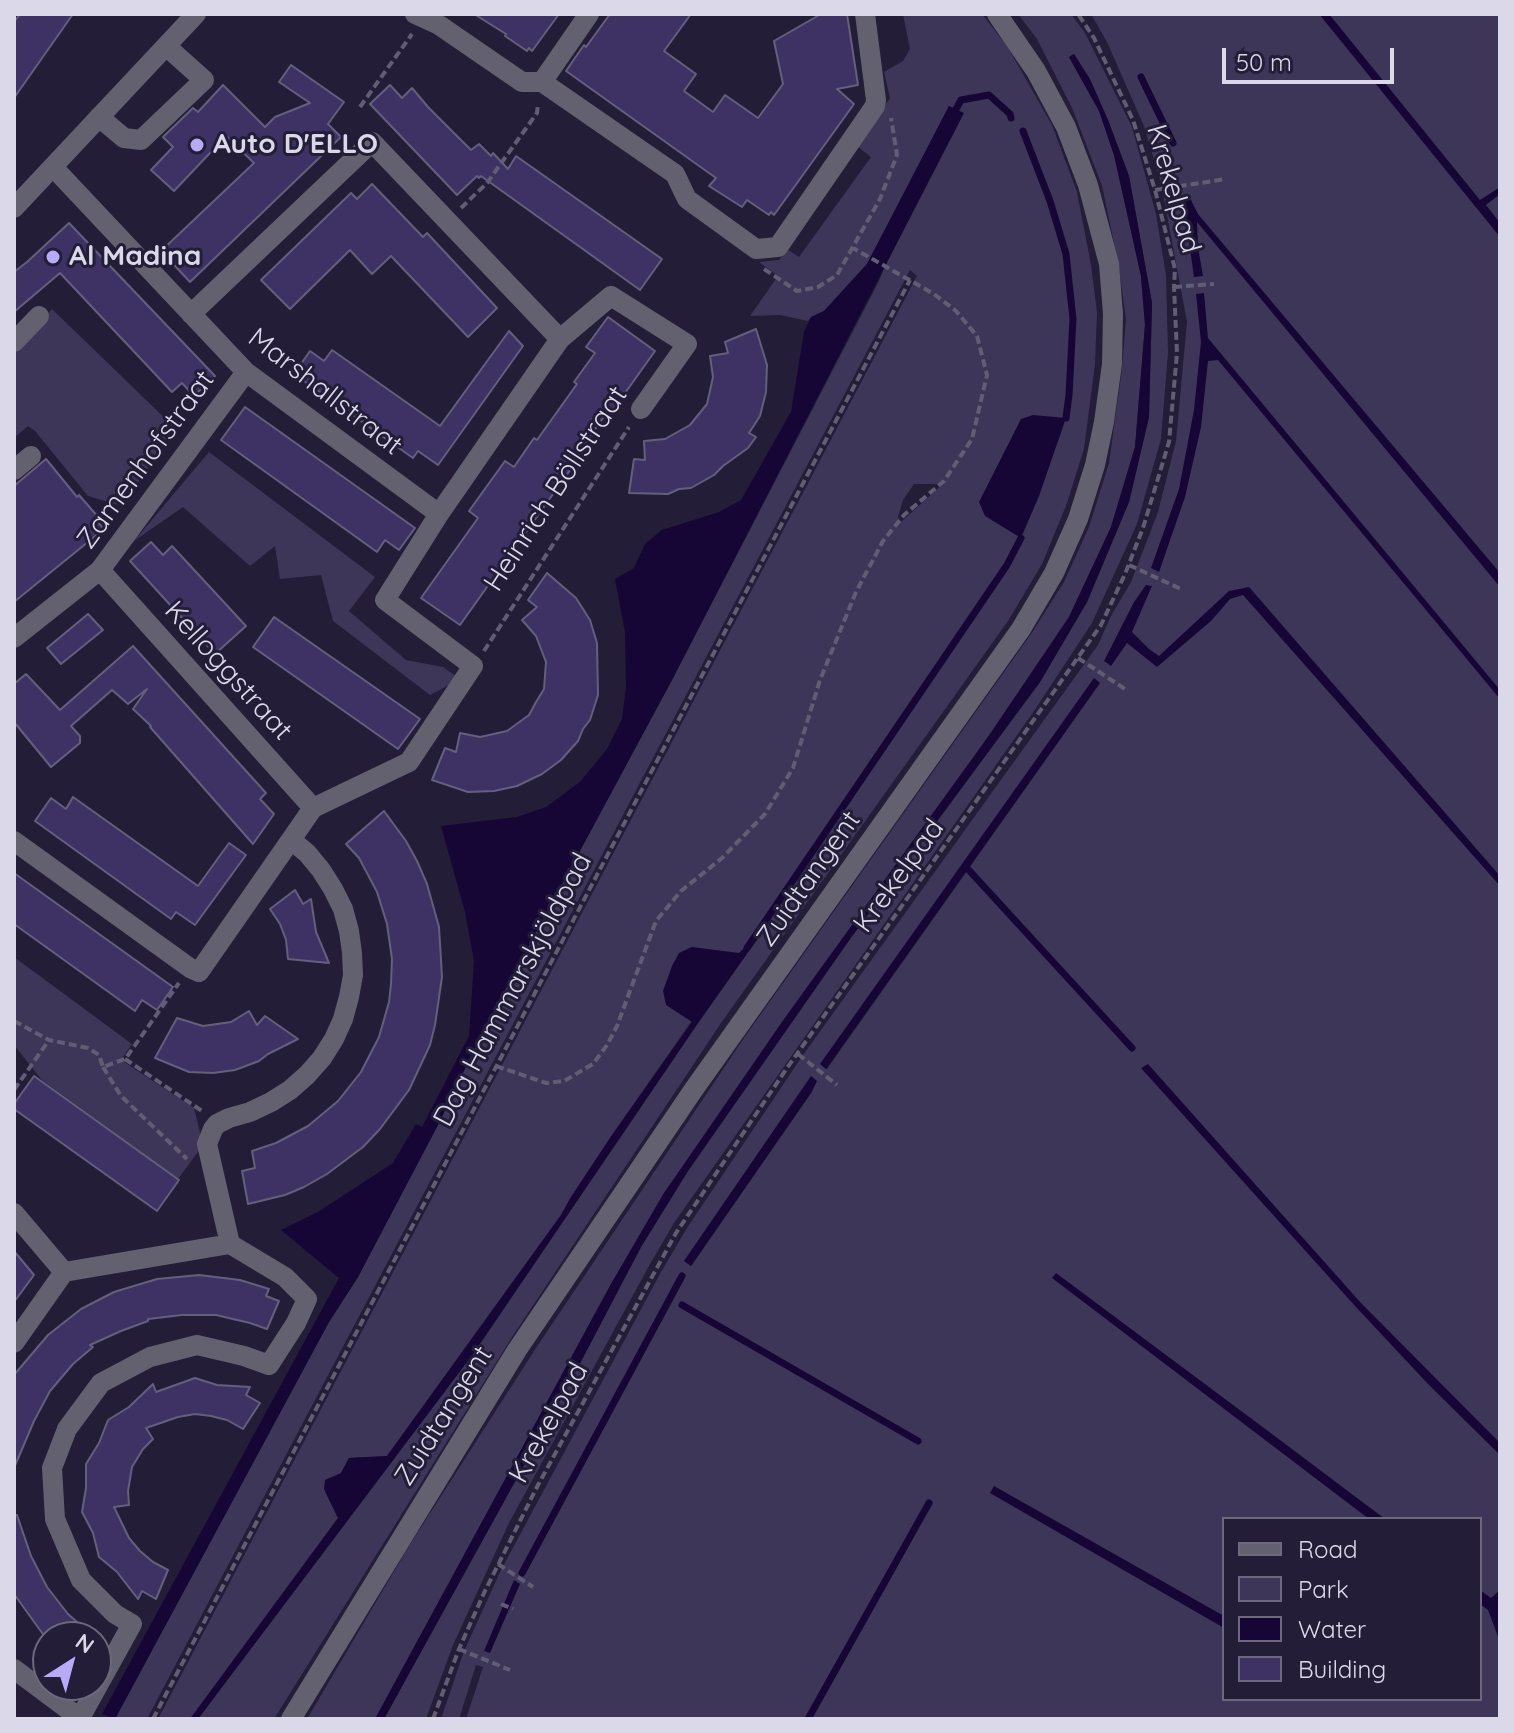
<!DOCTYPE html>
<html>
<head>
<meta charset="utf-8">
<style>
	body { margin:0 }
	#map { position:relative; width:1514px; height:1733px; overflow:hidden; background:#231d37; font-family:Quicksand,sans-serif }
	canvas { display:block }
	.frame { position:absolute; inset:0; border:16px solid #dad8e9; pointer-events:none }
	.legend { position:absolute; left:1222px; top:1517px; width:260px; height:184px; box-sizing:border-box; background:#231d37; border:2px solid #6c687e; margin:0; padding:10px 14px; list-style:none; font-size:24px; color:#dad8e9 }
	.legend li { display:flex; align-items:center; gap:16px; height:40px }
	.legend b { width:40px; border:2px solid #6c687e }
	.north { position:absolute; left:32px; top:1621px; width:80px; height:80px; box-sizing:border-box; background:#231d37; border:2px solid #6c687e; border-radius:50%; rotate:36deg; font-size:22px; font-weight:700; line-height:32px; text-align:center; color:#dad8e9 }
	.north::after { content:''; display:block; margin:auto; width:28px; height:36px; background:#b9aaf7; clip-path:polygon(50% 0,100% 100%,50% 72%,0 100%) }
	.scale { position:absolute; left:1222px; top:48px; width:172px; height:36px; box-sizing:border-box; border:4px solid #dad8e9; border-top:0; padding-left:10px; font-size:24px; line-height:28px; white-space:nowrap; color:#dad8e9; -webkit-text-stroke:6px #231d37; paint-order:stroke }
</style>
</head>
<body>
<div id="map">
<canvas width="1514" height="1733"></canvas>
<div class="frame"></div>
<ul class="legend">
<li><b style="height:10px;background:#63616f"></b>Road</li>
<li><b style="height:22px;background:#3d3659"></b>Park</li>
<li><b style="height:22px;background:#160635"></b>Water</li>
<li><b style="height:22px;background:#3e3264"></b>Building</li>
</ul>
<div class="north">N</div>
<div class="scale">50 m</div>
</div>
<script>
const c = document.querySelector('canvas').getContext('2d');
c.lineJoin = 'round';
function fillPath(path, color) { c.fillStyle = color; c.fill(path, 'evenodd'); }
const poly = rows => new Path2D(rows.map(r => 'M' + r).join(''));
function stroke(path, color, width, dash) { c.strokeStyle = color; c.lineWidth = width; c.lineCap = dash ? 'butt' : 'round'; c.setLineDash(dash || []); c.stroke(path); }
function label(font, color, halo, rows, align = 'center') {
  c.font = font + ' Quicksand,sans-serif'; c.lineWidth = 6; c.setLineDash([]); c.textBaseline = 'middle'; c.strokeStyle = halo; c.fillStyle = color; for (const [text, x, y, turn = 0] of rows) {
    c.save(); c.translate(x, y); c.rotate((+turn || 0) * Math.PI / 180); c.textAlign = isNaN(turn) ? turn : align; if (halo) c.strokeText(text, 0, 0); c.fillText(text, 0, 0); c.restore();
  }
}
const green = poly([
	[903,14,982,14,1007,46,1052,125,1077,192,1091,265,1097,312,1095,364,1084,449,1066,506,1042,564,1008,621,721,1023,514,1334,274,1719,198,1719,473,1354,696,1026,760,935,739,953,612,1135,571,1197,561,1215,387,1456,349,1458,341,1473,324,1489,338,1518,190,1719,158,1719,917,276,910,270,147,1719,115,1719,329,1322,358,1277,439,1123,483,1031,672,680,879,281,887,260,963,113,949,106,867,264,824,311,811,317,808,321,780,315,750,316,778,276,759,262,779,260,787,249,799,257,871,157,858,147,890,98,884,72,903,61,910,49],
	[914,484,943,484,901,522,898,517,903,500],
	[1018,14,1071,14,1085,33,1132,127,1156,214,1166,275,1168,352,1161,439,1137,524,1092,623,1034,711,674,1223,650,1264,509,1523,453,1645,426,1719,384,1719,576,1371,641,1247,688,1171,850,939,1040,682,1087,602,1129,502,1149,417,1152,303,1129,176,1108,120,1090,80,1074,54,1069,57,1099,111,1114,155,1141,276,1145,325,1135,447,1111,527,1069,617,990,734,664,1193,611,1284,375,1719,307,1719,409,1546,536,1348,746,1035,1031,634,1064,582,1089,527,1109,463,1122,369,1126,319,1118,262,1102,186,1073,110,1037,39],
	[1091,14,1500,14,1500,1719,466,1719,483,1667,476,1665,459,1719,441,1719,464,1651,501,1570,661,1272,687,1228,803,1055,1098,645,1111,616,1131,582,1158,512,1176,441,1187,322,1161,183,1144,126,1107,42],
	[1094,679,1100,683,827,1069,821,1064],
	[811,1077,817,1081,811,1093,691,1266,685,1260],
	[1224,1519,1480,1519,1480,1699,1224,1699],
	[52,309,175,428,122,506,88,496,35,431,28,426,14,438,14,350],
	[209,452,375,577,349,611,406,660,443,667,460,679,430,695,333,621,321,575,280,579,275,546,250,566,183,507,134,541],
	[14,957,132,1044,121,1060,194,1108,203,1145,178,1179,42,1080,14,1045]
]);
const water = poly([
	[1319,14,1329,14,1480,200,1500,187,1500,194,1486,205,1500,223,1500,237],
	[1074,54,1090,79,1108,120,1129,176,1152,303,1149,417,1129,502,1087,602,1040,682,850,939,688,1171,641,1247,576,1371,384,1719,375,1719,611,1284,664,1193,784,1019,990,734,1069,617,1111,527,1135,447,1145,325,1141,276,1114,155,1099,111,1069,57],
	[949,106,964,113,672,680,483,1031,439,1123,358,1277,329,1322,115,1719,102,1714,339,1278,281,1230,318,1212,393,1163,416,1124,422,1127,469,1036,474,961,465,912,441,826,517,817,546,807,580,782,607,749,622,719,626,687,625,632,615,579,634,568,645,544,662,530,719,512,741,500,791,412,804,332,811,317,824,311,867,264],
	[1183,199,1191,200,1198,214,1500,573,1500,587,1197,222,1198,247,1203,276,1194,277],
	[1204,293,1208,338,1500,690,1500,699,1218,360,1208,361,1201,427,1185,497,1159,572,1151,568,1179,489,1194,410,1201,342,1196,294],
	[1033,415,1066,418,1039,496,1021,538,985,516,979,502,1021,419],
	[1146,585,1152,586,1132,632,1149,649,1159,656,1229,591,1249,587,1500,876,1500,886,1243,595,1230,599,1211,621,1157,667,1127,643,1111,666,1104,661,1134,602],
	[1094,678,1100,683,826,1069,820,1064],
	[763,931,696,1026,473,1354,198,1719,190,1719,338,1518,324,1489,325,1480,341,1473,349,1458,387,1456,561,1215,571,1197,612,1135,692,1022,666,1005,663,991,672,966,679,953,692,947,739,953],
	[1148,1064,1361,1303,1500,1443,1500,1455,1428,1384,1355,1306,1141,1068],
	[811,1076,817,1081,811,1093,691,1266,684,1261],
	[1056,1273,1272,1434,1385,1519,1369,1519,1052,1278],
	[994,1486,1224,1616,1224,1628,990,1493],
	[514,1580,520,1584,490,1653,484,1651],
	[1480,1590,1491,1598,1500,1590,1500,1642,1488,1610,1480,1604]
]);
const stream = poly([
	[1141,77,1173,143],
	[955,111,961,100,989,95,1010,114,1011,118],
	[1023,131,1050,201,1066,254,1073,319,1069,395,1066,418],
	[966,867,1132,1048],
	[747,948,1007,565,1021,538],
	[682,1305,918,1441],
	[522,1573,682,1276],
	[808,1719,929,1503]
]);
const building = poly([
	[20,14,73,14,14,98,14,22,20,14],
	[474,14,559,14,532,51,529,48,527,51,505,36,506,34,474,14],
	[610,14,691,14,664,51,696,74,684,91,713,112,725,95,758,118,783,84,774,41,821,14,847,14,858,85,837,89,854,104,774,215,771,212,769,215,747,200,742,207,709,186,716,178,566,71,584,45,586,47,610,14],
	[291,65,344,102,328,124,341,137,190,282,161,251,254,163,226,136,174,191,151,170,173,147,163,137,193,108,198,112,223,85,265,127,275,117,310,103,279,82,291,65],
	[390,85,402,98,412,88,428,107,471,150,479,144,491,156,493,153,508,169,516,156,662,259,640,290,481,176,479,178,477,176,457,195,370,104,390,85],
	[372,184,423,237,427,233,497,308,468,337,391,256,372,274,350,250,290,309,261,280,351,193,357,199,372,184],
	[69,223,215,376,194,396,182,383,172,392,60,273,14,312,14,272,27,262,69,223],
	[608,317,655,351,613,410,610,408,571,464,573,466,460,625,421,598,478,518,469,511,505,461,514,467,534,438,537,440,577,384,574,382,595,353,586,347,608,317],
	[756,329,767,365,766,392,760,416,749,433,756,437,748,448,723,466,714,475,691,488,679,489,668,494,629,493,634,459,645,460,644,441,665,439,690,425,707,404,713,377,710,356,728,353,725,342,756,329],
	[509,331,523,346,438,465,418,451,413,458,294,374,310,351,324,361,332,350,440,426,509,331],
	[245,407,415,528,399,550,385,540,377,552,221,440,245,407],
	[46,459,77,497,79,495,99,518,96,520,104,529,14,602,14,486,46,459],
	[151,542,163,555,172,546,246,626,215,654,130,561,151,542],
	[547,573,576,598,590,620,597,643,598,695,590,720,583,729,578,741,561,760,542,774,517,786,494,791,468,792,432,780,445,748,456,752,460,733,480,737,507,731,529,715,536,702,544,689,546,662,536,636,522,620,537,607,528,600,547,573],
	[88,614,103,630,61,664,47,648,88,614],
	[274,617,420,719,398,749,253,647,274,617],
	[133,646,266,793,260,799,274,814,253,844,150,727,151,726,133,709,147,689,128,704,112,690,71,726,80,736,80,743,51,767,14,722,14,684,26,674,60,710,133,646],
	[73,797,198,886,229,843,246,855,195,925,176,912,171,919,35,821,51,798,66,809,73,797],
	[384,811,406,841,417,861,427,884,439,927,442,977,435,1025,430,1045,409,1090,380,1129,363,1147,327,1174,304,1187,285,1195,248,1204,242,1171,255,1168,252,1151,276,1143,308,1126,338,1101,361,1072,379,1037,389,1002,391,984,392,959,387,924,377,892,359,858,346,844,384,811],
	[14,873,173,987,157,1010,142,1000,135,1011,14,924,14,873],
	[295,890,303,904,311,899,316,932,329,963,288,959,286,940,280,924,270,909,295,890],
	[249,1011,257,1025,265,1016,298,1039,268,1054,259,1061,235,1070,213,1073,189,1072,155,1058,177,1018,203,1026,231,1022,249,1011],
	[34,1076,179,1180,157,1211,14,1109,14,1104,34,1076],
	[14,1251,34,1275,14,1302,14,1251],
	[199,1275,240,1280,269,1289,266,1296,279,1301,267,1329,250,1323,216,1315,182,1315,148,1319,148,1321,121,1331,90,1345,93,1347,73,1364,50,1391,34,1421,14,1468,14,1375,48,1335,81,1309,114,1292,157,1279,199,1275],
	[195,1378,217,1385,250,1387,246,1395,260,1403,243,1429,227,1420,211,1416,195,1414,178,1417,146,1428,153,1439,143,1449,132,1467,128,1491,129,1505,114,1507,129,1538,140,1551,153,1562,168,1570,156,1599,142,1591,138,1599,117,1572,99,1557,93,1533,82,1512,86,1488,86,1464,99,1443,108,1420,129,1407,153,1384,156,1392,195,1378],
	[14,1515,17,1515,31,1556,47,1587,68,1614,94,1637,45,1637,14,1594,14,1515]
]);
const path = poly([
	[360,107,412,34],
	[1155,190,1226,179],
	[461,208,487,183,537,113,538,104],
	[764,269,797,291,818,287,837,275,880,199,897,155,891,118],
	[1174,287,1214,284],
	[1129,565,1183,590],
	[484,651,629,427],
	[1078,658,1125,689],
	[14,1021,49,1040,88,1048,99,1055,103,1067,125,1059,128,1055,179,983],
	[798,1054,837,1085],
	[125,1059,202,1111],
	[496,1066,546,1083,564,1081,593,1064,607,1045,617,1026,656,921,681,891,722,858,765,814,793,768,820,680,856,592,883,541,904,515,944,481,972,439,987,375,977,336,956,311,934,294,853,248],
	[103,1067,121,1096,187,1159],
	[14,1090,49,1040],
	[498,1564,533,1587],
	[501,1604,513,1609],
	[459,1649,510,1670],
	[153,1719,910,280],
	[433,1719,459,1649,484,1593,538,1485,676,1233,787,1068,1101,625,1125,574,1143,528,1169,442,1177,353,1174,287,1175,269,1155,190,1133,120,1094,38,1078,14]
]);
const minor = poly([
	[415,14,439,25,522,82,542,82,675,174,687,199,756,249,778,247,875,106,876,100,865,14],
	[542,82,589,14],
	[99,117,124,138,141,140,204,80,166,46],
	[53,167,246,372,439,514],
	[14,208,196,14],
	[560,339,611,296,687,344,641,409],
	[14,342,39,316],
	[14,470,31,456],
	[100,570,313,808],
	[14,638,100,570,246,372],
	[14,841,190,968,199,972,313,808,409,762,473,666,385,600,439,514,560,339,372,142,191,314],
	[14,1213,64,1272],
	[230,1244,207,1144,213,1129,217,1124,229,1118,250,1112,271,1102,290,1090,307,1075,322,1058,334,1039,343,1019,349,997,353,975,352,953,349,931,343,909,333,889,321,870,307,853,291,840],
	[14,1343,64,1272,230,1244],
	[14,1669,81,1719],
	[80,1718,132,1624,115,1614,81,1580,55,1519,52,1468,67,1429,101,1383,150,1357,197,1345,244,1356,269,1365,296,1323,307,1299,285,1277,230,1244],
	[291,1719,517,1350,694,1089,1021,629,1054,573,1078,519,1095,465,1104,422,1112,364,1113,314,1109,264,1088,185,1066,127,1036,71,997,14]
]);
const markers = [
	[197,145,8,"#b9aaf7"],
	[53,257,8,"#b9aaf7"]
];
const poiNames = [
	["Auto D'ELLO",213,145],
	["Al Madina",69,257]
];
const streetNames = [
	["Krekelpad",1173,189,74],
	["Marshallstraat",325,392,38],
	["Zamenhofstraat",146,460,-54],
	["Heinrich Böllstraat",556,489,-57],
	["Kelloggstraat",228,671,48],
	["Krekelpad",899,876,-54],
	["Zuidtangent",809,879,-55],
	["Dag Hammarskjöldpad",513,990,-62],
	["Zuidtangent",444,1416,-58],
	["Krekelpad",549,1423,-61]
];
fillPath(green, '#3d3659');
fillPath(water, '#160635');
stroke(stream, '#160635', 7);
fillPath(building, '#3e3264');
stroke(building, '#645f7c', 2);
stroke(path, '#625d74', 4, [8, 4]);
stroke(minor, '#63616f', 20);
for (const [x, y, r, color] of markers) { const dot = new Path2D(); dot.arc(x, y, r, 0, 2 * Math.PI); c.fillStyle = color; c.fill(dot); stroke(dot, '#231d37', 3); }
label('bold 28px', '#dad8e9', '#231d37', poiNames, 'left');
label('28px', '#dad8e9', '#231d37', streetNames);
</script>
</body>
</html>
